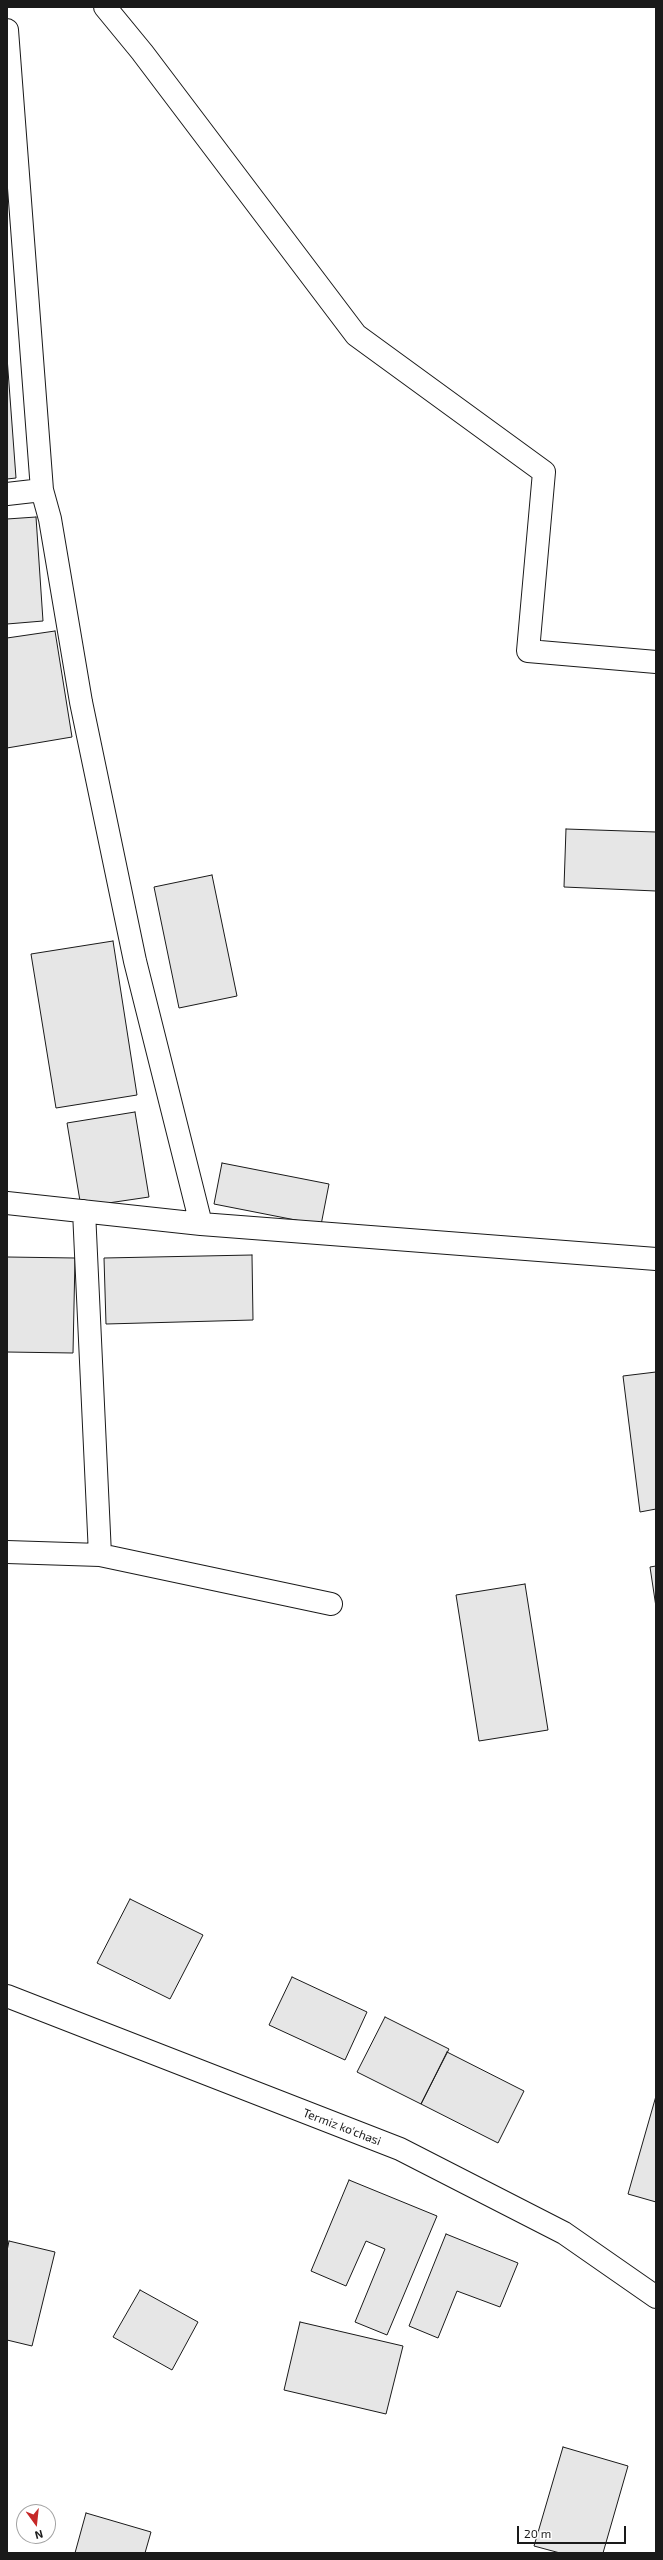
<!DOCTYPE html>
<html>
<head>
<meta charset="utf-8">
<style>
	body { margin:0 }
	#map { position:relative; width:663px; height:2560px; overflow:hidden; background:#fff; font-family:"Exo 2",sans-serif }
	canvas { display:block }
	.frame { position:absolute; inset:0; border:8px solid #1a1a1a; pointer-events:none }
	.north { position:absolute; left:16px; top:2504px; width:40px; height:40px; box-sizing:border-box; background:#fff; border:1px solid #a3a3a3; border-radius:50%; rotate:165deg; font-size:11px; font-weight:700; line-height:16px; text-align:center; color:#1a1a1a }
	.north::after { content:''; display:block; margin:auto; width:14px; height:18px; background:#c62828; clip-path:polygon(50% 0,100% 100%,50% 72%,0 100%) }
	.scale { position:absolute; left:517px; top:2526px; width:109px; height:18px; box-sizing:border-box; border:2px solid #1a1a1a; border-top:0; padding-left:5px; font-size:12px; line-height:14px; white-space:nowrap; color:#1a1a1a; -webkit-text-stroke:3px #fff; paint-order:stroke }
</style>
</head>
<body>
<div id="map">
<canvas width="663" height="2560"></canvas>
<div class="frame"></div>
<div class="north">N</div>
<div class="scale">20 m</div>
</div>
<script>
const c = document.querySelector('canvas').getContext('2d');
c.lineJoin = 'round';
function fillPath(path, color) { c.fillStyle = color; c.fill(path, 'evenodd'); }
const poly = rows => new Path2D(rows.map(r => 'M' + r).join(''));
function stroke(path, color, width, dash) { c.strokeStyle = color; c.lineWidth = width; c.lineCap = dash ? 'butt' : 'round'; c.setLineDash(dash || []); c.stroke(path); }
function label(font, color, halo, rows, align = 'center') {
  c.font = font + ' "Exo 2",sans-serif'; c.lineWidth = 3; c.setLineDash([]); c.textBaseline = 'middle'; c.strokeStyle = halo; c.fillStyle = color; for (const [text, x, y, turn = 0] of rows) {
    c.save(); c.translate(x, y); c.rotate((+turn || 0) * Math.PI / 180); c.textAlign = isNaN(turn) ? turn : align; if (halo) c.strokeText(text, 0, 0); c.fillText(text, 0, 0); c.restore();
  }
}
const building = poly([
	[7,357,16,478,7,479,7,357],
	[36,517,43,621,7,624,7,519,36,517],
	[55,631,72,737,7,748,7,638,55,631],
	[566,829,656,832,656,891,564,887,566,829],
	[212,875,237,996,179,1008,154,887,212,875],
	[113,941,137,1095,56,1108,31,954,113,941],
	[135,1112,149,1197,81,1207,67,1123,135,1112],
	[222,1163,329,1184,321,1225,214,1204,222,1163],
	[252,1255,253,1320,106,1324,104,1258,252,1255],
	[7,1257,75,1258,73,1353,7,1352,7,1257],
	[656,1372,656,1509,640,1512,623,1376,656,1372],
	[656,1566,656,1607,650,1567,656,1566],
	[525,1584,548,1730,479,1741,456,1595,525,1584],
	[130,1899,203,1935,170,1999,97,1963,130,1899],
	[292,1977,367,2012,345,2060,269,2025,292,1977],
	[385,2017,449,2049,421,2104,357,2072,385,2017],
	[447,2052,524,2091,498,2143,421,2104,447,2052],
	[656,2096,656,2202,628,2194,656,2096],
	[349,2180,437,2216,387,2335,355,2322,385,2249,366,2241,346,2286,311,2271,349,2180],
	[446,2234,518,2263,500,2307,457,2291,438,2338,409,2326,446,2234],
	[9,2241,55,2252,32,2346,7,2340,7,2251,9,2241],
	[140,2290,198,2322,172,2370,113,2337,140,2290],
	[300,2322,403,2346,386,2414,284,2390,300,2322],
	[563,2447,628,2466,603,2553,560,2553,534,2546,563,2447],
	[86,2513,151,2532,145,2553,75,2553,86,2513]
]);
const street = poly([
	[105,7,142,52,356,335,544,472,528,651,656,662],
	[7,30,42,490,50,519,81,702,135,961,201,1224],
	[7,494,42,490],
	[7,1203,201,1224,656,1259],
	[84,1211,100,1555,331,1604],
	[7,1552,100,1555]
]);
const secondary = poly([
	[7,1996,400,2149,564,2233,656,2297]
]);
const streetNames = [
	["Termiz ko'chasi",342,2127,21]
];
fillPath(building, '#e6e6e6');
stroke(building, '#1a1a1a', 1);
stroke(street, '#1a1a1a', 24);
stroke(secondary, '#1a1a1a', 24);
stroke(street, '#fff', 22);
stroke(secondary, '#fff', 22);
label('12px', '#1a1a1a', '#fff', streetNames);
</script>
</body>
</html>
